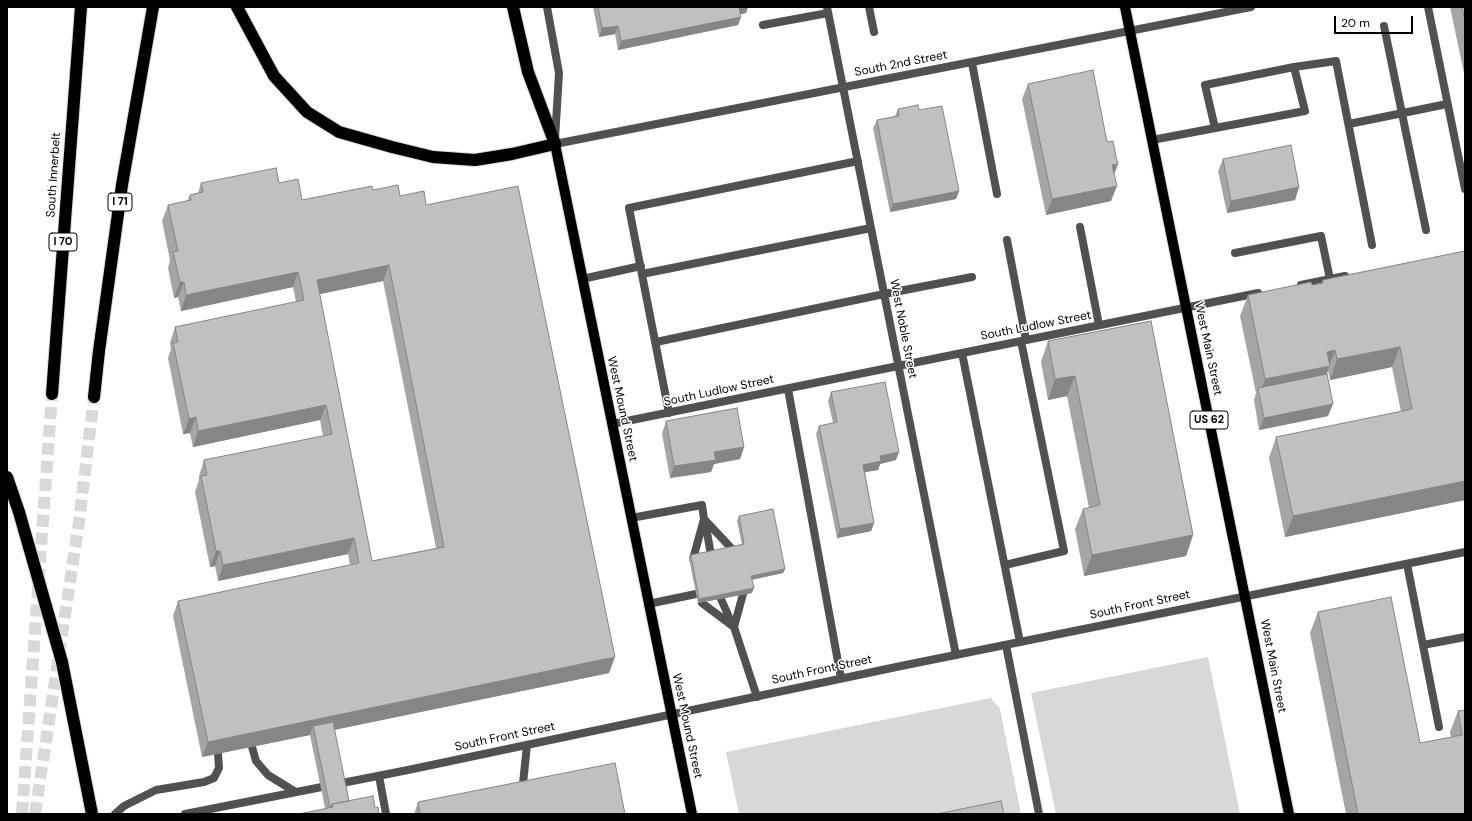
<!DOCTYPE html>
<html>
<head>
<meta charset="utf-8">
<style>
	body { margin:0 }
	#map { position:relative; width:1472px; height:821px; overflow:hidden; background:#fff; font-family:"DM Sans",sans-serif }
	canvas { display:block }
	.frame { position:absolute; inset:0; border:8px solid #000; pointer-events:none }
	.scale { position:absolute; left:1334px; top:16px; width:79px; height:18px; box-sizing:border-box; border:2px solid #000; border-top:0; padding-left:5px; font-size:12px; line-height:14px; white-space:nowrap; color:#000; -webkit-text-stroke:3px #fff; paint-order:stroke }
</style>
</head>
<body>
<div id="map">
<canvas width="1472" height="821"></canvas>
<div class="frame"></div>
<div class="scale">20 m</div>
</div>
<script>
const c = document.querySelector('canvas').getContext('2d');
c.lineJoin = 'round';
function fillPath(path, color) { c.fillStyle = color; c.fill(path, 'evenodd'); }
const poly = rows => new Path2D(rows.map(r => 'M' + r).join(''));
function stroke(path, color, width, dash) { c.strokeStyle = color; c.lineWidth = width; c.lineCap = dash ? 'butt' : 'round'; c.setLineDash(dash || []); c.stroke(path); }
function label(font, color, halo, rows, align = 'center') {
  c.font = font + ' "DM Sans",sans-serif'; c.lineWidth = 3; c.setLineDash([]); c.textBaseline = 'middle'; c.strokeStyle = halo; c.fillStyle = color; for (const [text, x, y, turn = 0] of rows) {
    c.save(); c.translate(x, y); c.rotate((+turn || 0) * Math.PI / 180); c.textAlign = isNaN(turn) ? turn : align; if (halo) c.strokeText(text, 0, 0); c.fillText(text, 0, 0); c.restore();
  }
}
const green = poly([
	[1208,657,1240,814,1056,814,1031,693],
	[991,698,1000,709,1021,814,739,814,726,752]
]);
const motorwayTunnel = poly([
	[22,814,52,394],
	[35,814,79,522,94,397]
]);
const service = poly([
	[827,7,956,655],
	[869,7,874,32],
	[1428,7,1465,189],
	[763,25,828,13],
	[1384,26,1426,230],
	[972,63,997,194],
	[1349,124,1447,104],
	[1215,128,1205,85,1294,67],
	[1152,140,1305,111,1294,67,1336,61,1372,245],
	[1080,227,1099,325],
	[1007,240,1026,340],
	[1235,253,1321,236,1330,279],
	[642,274,871,228],
	[582,279,641,266],
	[1301,285,1345,276],
	[656,342,884,294,972,277],
	[962,353,1020,642],
	[788,389,841,678],
	[669,413,629,208,858,161],
	[612,424,1258,293],
	[631,518,702,505,704,519,733,550],
	[705,521,711,555],
	[693,559,704,519],
	[1407,564,1439,727],
	[1005,565,1064,551,1021,341],
	[743,594,734,627,757,697],
	[721,599,732,624],
	[702,603,734,627],
	[648,604,696,594],
	[1006,645,1039,814],
	[1423,645,1465,637],
	[252,747,256,761,268,775,294,791],
	[379,776,386,814],
	[522,793,527,745],
	[115,814,124,806,156,790,204,782,214,778,219,768,218,754]
]);
const minor = poly([
	[547,7,559,73,555,139]
]);
const tertiary = poly([
	[555,144,1251,7],
	[185,814,408,770,901,666,1465,552]
]);
const primary = poly([
	[1125,7,1289,814],
	[555,144,692,814]
]);
const motorway = poly([
	[237,7,274,76,307,112,339,132,392,147,433,157,475,160,512,154,555,144,528,72,513,7],
	[52,394,81,7],
	[94,397,99,351,122,185,153,7]
]);
const motorwayBridge = poly([
	[7,477,19,512,62,662,92,814]
]);
const wall = poly([
	[593,7,748,7,746,13,741,14,738,25,618,50,615,34,599,37],
	[1450,7,1465,7,1465,78],
	[1028,84,1114,174,1111,201,1046,215,1022,99],
	[898,109,919,110,959,191,956,199,890,212,873,128,877,120,895,116],
	[1223,159,1299,187,1295,200,1227,213,1218,171],
	[201,183,279,183,302,200,373,190,400,196,426,205,609,673,334,730,349,801,375,808,379,814,325,808,310,735,202,757,173,616,178,601,350,565,348,554,218,581,215,566,210,567,195,492,199,480,199,476,204,460,323,436,320,420,193,447,190,433,183,434,168,358,171,349,170,343,175,327,296,302,293,287,181,311,178,297,174,298,168,268,170,260,162,221,168,205,187,201,190,195,198,193],
	[383,281,436,548,372,561,319,294],
	[1465,251,1465,500,1285,537,1269,458,1276,437,1401,412,1392,367,1330,380,1328,371,1327,374,1328,416,1259,430,1254,400,1256,393,1240,316,1248,295,1312,285,1321,283,1323,280],
	[1048,341,1193,535,1186,556,1084,576,1075,529,1083,509,1089,508,1067,396,1048,400,1041,362],
	[831,392,896,460,880,464,878,470,865,472,874,523,871,531,837,538,816,434,819,426,833,423,828,401],
	[666,421,744,447,740,459,714,464,711,472,670,478,662,434],
	[739,516,785,569,783,573,752,580,752,593,698,603,689,559,691,555,742,545,737,521],
	[1318,612,1420,743,1451,737,1450,732,1458,711,1465,710,1465,814,1346,814,1310,633],
	[418,802,625,814,414,814]
]);
const shadedWall = poly([
	[739,7,748,7,746,13,736,15],
	[741,17,738,25,618,50,621,41],
	[618,26,615,34,599,37,602,28],
	[1118,164,1112,180,1112,165],
	[1117,186,1111,201,1046,215,1052,199],
	[1299,187,1295,200,1227,213,1231,201],
	[959,191,956,199,890,212,893,204],
	[389,265,383,281,311,296,317,280],
	[298,272,293,287,181,311,186,295],
	[180,282,184,282,178,297,174,298],
	[1400,347,1392,367,1330,380,1337,359],
	[1335,350,1322,386,1259,395,1265,379,1327,352],
	[1075,376,1067,396,1048,400,1055,379],
	[1333,404,1328,416,1259,430,1264,418],
	[326,405,320,420,193,447,198,431],
	[196,417,190,433,183,434,189,419],
	[744,447,740,459,714,464,711,472,670,478,674,466,714,452],
	[899,452,896,460,880,464,878,470,860,473,863,465,880,456],
	[1465,481,1465,500,1285,537,1293,516],
	[874,523,871,531,837,538,840,529],
	[1193,535,1186,556,1084,576,1092,555],
	[354,538,348,554,218,581,223,565],
	[216,551,220,551,215,566,210,567],
	[785,569,783,573,749,580,751,576],
	[754,588,752,593,698,603,699,599],
	[615,657,609,673,314,734,313,726,310,735,202,757,208,742]
]);
const building = poly([
	[598,7,739,7,741,17,621,41,618,26,602,28,598,7],
	[1462,7,1465,7,1465,21,1462,7],
	[1093,70,1107,142,1113,141,1116,157,1118,164,1112,165,1117,186,1052,199,1028,84,1093,70],
	[918,105,919,110,942,106,959,191,893,204,877,120,899,116,898,109,918,105],
	[1291,145,1299,187,1231,201,1223,159,1291,145],
	[276,168,279,183,298,179,302,200,372,186,373,190,398,185,400,196,424,191,426,205,518,186,615,657,208,742,178,601,359,563,354,538,223,565,220,551,216,551,201,476,207,475,204,460,332,434,326,405,198,431,196,417,189,419,173,343,178,342,175,327,304,300,298,272,186,295,184,282,180,282,173,252,178,251,168,205,191,200,190,195,203,192,201,183,276,168],
	[389,265,444,547,372,561,317,280,389,265],
	[1465,251,1465,481,1293,516,1276,437,1412,409,1400,347,1337,359,1335,350,1327,352,1330,366,1265,379,1248,295,1311,282,1312,285,1323,283,1323,280,1465,251],
	[1151,321,1193,535,1092,555,1083,509,1100,505,1075,376,1055,379,1048,341,1151,321],
	[1327,374,1333,404,1264,418,1258,388,1327,374],
	[885,382,899,452,880,456,881,461,863,465,874,523,840,529,819,426,837,422,831,392,885,382],
	[737,408,744,447,714,452,716,460,674,466,666,421,737,408],
	[773,509,785,569,751,576,754,588,699,599,691,555,744,544,739,516,773,509],
	[1391,597,1420,743,1462,735,1458,711,1465,710,1465,814,1358,814,1318,612,1391,597],
	[333,722,349,801,332,804,331,807,330,807,313,726,333,722],
	[615,763,625,814,420,814,418,802,615,763],
	[373,796,375,808,378,807,379,814,299,814,333,807,332,804,373,796],
	[1001,801,1004,814,937,814,1001,801]
]);
const shields = [
	[120,202,24],
	[63,242,28],
	[1209,420,38]
];
const shieldNames = [
	["I 71",120,202],
	["I 70",63,242],
	["US 62",1209,420]
];
const streetNames = [
	["South 2nd Street",901,64,-11],
	["South Innerbelt",54,175,-86],
	["South Ludlow Street",1036,326,-11],
	["West Noble Street",903,329,79],
	["West Main Street",1208,349,78],
	["South Ludlow Street",719,391,-12],
	["West Mound Street",622,409,78],
	["South Front Street",1140,605,-12],
	["West Main Street",1273,666,79],
	["South Front Street",822,670,-12],
	["West Mound Street",687,726,78],
	["South Front Street",505,737,-12]
];
fillPath(green, '#d8d8d8');
stroke(motorwayTunnel, '#d9d9d9', 12, [12, 6]);
stroke(primary, '#dbdbdb', 12);
stroke(motorway, '#dbdbdb', 14);
stroke(service, '#515151', 8);
stroke(minor, '#515151', 8);
stroke(tertiary, '#515151', 8);
stroke(primary, '#000', 10);
stroke(motorway, '#000', 12);
stroke(motorwayBridge, '#dbdbdb', 14, []);
stroke(motorwayBridge, '#000', 12);
fillPath(wall, '#a5a5a5');
fillPath(shadedWall, '#868686');
fillPath(building, '#c0c0c0');
stroke(building, '#868686', 1);
for (const [x, y, w] of shields) { const box = new Path2D(); box.roundRect(x - w / 2, y - 9, w, 18, 3); c.fillStyle = '#fff'; c.fill(box); stroke(box, '#000', 1); }
label('bold 11px', '#000', null, shieldNames);
label('12px', '#000', '#fff', streetNames);
</script>
</body>
</html>
